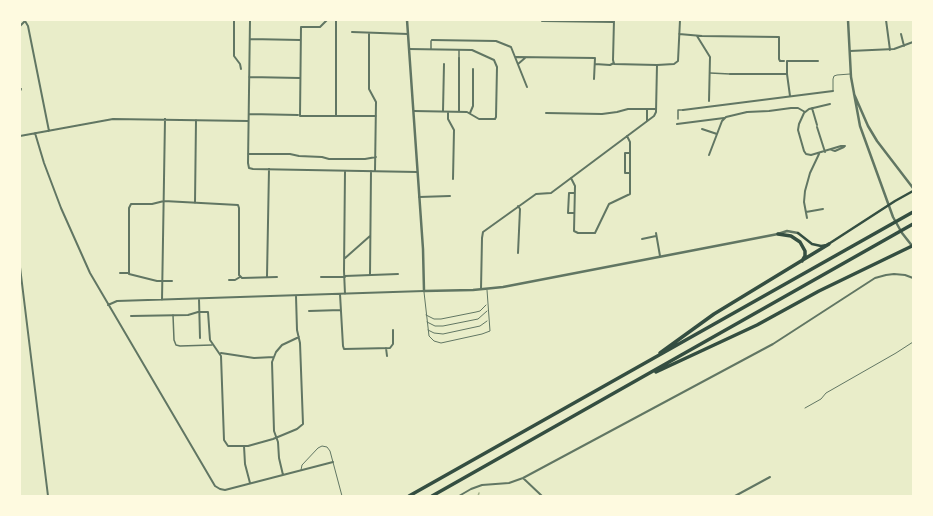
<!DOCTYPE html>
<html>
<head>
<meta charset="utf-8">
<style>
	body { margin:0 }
	#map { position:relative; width:933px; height:516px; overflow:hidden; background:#e9edc9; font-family:Arial,sans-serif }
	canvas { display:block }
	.frame { position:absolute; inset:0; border:21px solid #fefae0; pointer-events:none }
</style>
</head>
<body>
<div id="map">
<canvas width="933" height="516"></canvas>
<div class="frame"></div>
</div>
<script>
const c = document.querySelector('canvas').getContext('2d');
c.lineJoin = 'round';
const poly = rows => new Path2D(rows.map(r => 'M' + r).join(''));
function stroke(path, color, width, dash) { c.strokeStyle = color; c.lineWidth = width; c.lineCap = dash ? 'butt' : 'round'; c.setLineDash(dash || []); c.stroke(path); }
const stream = poly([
	[478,496,479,493]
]);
const service = poly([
	[833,91,833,79,834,76,837,75,850,74],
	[424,292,429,336,434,341,441,343,482,334,490,331,487,290],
	[426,315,434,319,441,319,476,312,480,311,486,305],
	[427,322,435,326,443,326,478,319,487,311],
	[428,330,434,333,443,334,480,326,487,321],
	[805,408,821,399,826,393,896,353,913,342],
	[301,470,302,465,318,448,322,446,327,447,330,451,342,496]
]);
const pedestrian = poly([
	[431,49,431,41,432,40],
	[459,50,459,58],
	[710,73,730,74],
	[678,119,678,110,683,110],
	[173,315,174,340,176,345,180,346,212,345]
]);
const minor = poly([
	[234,20,234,56,240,64,241,69],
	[250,20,248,163,249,168,253,169,417,172],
	[327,20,320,27,301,27,300,116,376,116],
	[614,20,613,60,614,64,657,65,674,64,678,61,680,20],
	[886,20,890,50],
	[25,21,28,26,49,131],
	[542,21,614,22],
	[20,26,26,20],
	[352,32,408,34],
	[369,33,369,89,376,102,375,171],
	[679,34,702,36,779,37,779,59,780,61,784,61],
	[901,34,904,46],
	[697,36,710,57,709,101],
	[250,39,300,40],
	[432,40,496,41,511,47,527,87],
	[409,49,472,50,494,60,497,67,496,117,495,119,479,119,467,112,414,111],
	[850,51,894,49,913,42],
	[516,57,595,58,594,79],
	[518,64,525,58],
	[595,64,610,65,614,63],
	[730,74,787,74],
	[249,77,300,78],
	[20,91,21,89],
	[913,94,913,96],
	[790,96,787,74,787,61,818,61],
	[830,104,809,109,804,113,799,124,798,130,804,151,806,154,811,155,841,146,845,146],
	[812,108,817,125],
	[683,110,833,91],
	[443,111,444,64],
	[448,112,448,119,454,130,453,179],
	[459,112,459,58],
	[470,113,473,106,473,69],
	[546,113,602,114,617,112,628,109,656,109],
	[249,114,298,115],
	[336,116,336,20],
	[647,121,647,109],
	[677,124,724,118],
	[817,127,825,152],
	[702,129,717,134],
	[35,133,44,163,61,208,90,273,215,486,220,489,225,490,333,462],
	[20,136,113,119,248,121],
	[832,150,835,151,844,147],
	[248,154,290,154,299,156,322,157,329,159,365,159,376,157],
	[709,155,722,121,726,117,747,112,769,111,791,108,798,108,805,112],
	[345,171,344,271,345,294],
	[630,173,625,173,625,153,630,153],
	[571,178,575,186,574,231,578,233,595,233,609,204,630,194,630,142,627,136],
	[419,197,450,196],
	[195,203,196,120],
	[806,212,823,209],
	[574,213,568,213,569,193,574,193],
	[807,218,804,202,805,191,810,173,819,154],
	[656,233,660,256],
	[642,239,656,236],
	[518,253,520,209,518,206],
	[344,259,370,236],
	[20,267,48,496],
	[120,273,128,273],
	[370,275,371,171],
	[267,276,269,169],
	[345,276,398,274],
	[321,277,345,277],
	[229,280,235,280,240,277],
	[172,281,157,281,129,274,129,208,131,204,152,204,164,201,238,205,239,208,239,275,242,278,277,277],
	[481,289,482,238,483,232,536,194,551,193,654,116,656,112,657,65],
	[340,294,343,346,344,349,390,348,393,344,393,330],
	[199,299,200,338],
	[162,300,165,119],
	[108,305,117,301,424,291],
	[309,311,341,310],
	[131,316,188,315,198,312,208,312,210,340,221,356,224,440,228,446,248,446,273,439,297,429,303,424,300,343,297,330,296,296],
	[386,348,387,356],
	[221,353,254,358,274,357],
	[244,446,245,464,250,483],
	[283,475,279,458,278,442,274,431,272,362,276,352,282,345,299,337],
	[523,478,542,496],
	[459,496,471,489,482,485,509,483,523,478,773,344,875,278,886,275,894,274,905,275,913,278],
	[735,496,770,477]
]);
const tertiary = poly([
	[407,20,423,249,424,291,473,290,503,287,778,234,787,231,798,233],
	[848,20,851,77,860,126,893,217,902,233,913,247],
	[854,94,868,126,877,141,913,188]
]);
const secondary = poly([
	[798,233,812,244,821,246,827,245,895,201,913,191]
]);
const motorway = poly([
	[778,234,791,236,800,242,805,251,805,256,802,261],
	[660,353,714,314,829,244],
	[656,372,757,325,819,291,912,246],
	[409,496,913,212],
	[432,496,913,224]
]);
stroke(stream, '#a3b18a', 1.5);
stroke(service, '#617663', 1);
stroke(pedestrian, '#617663', 1.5);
stroke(minor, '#617663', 2);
stroke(tertiary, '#617663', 2.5);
stroke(secondary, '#344e41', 2.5);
stroke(motorway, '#344e41', 3.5);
</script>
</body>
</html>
